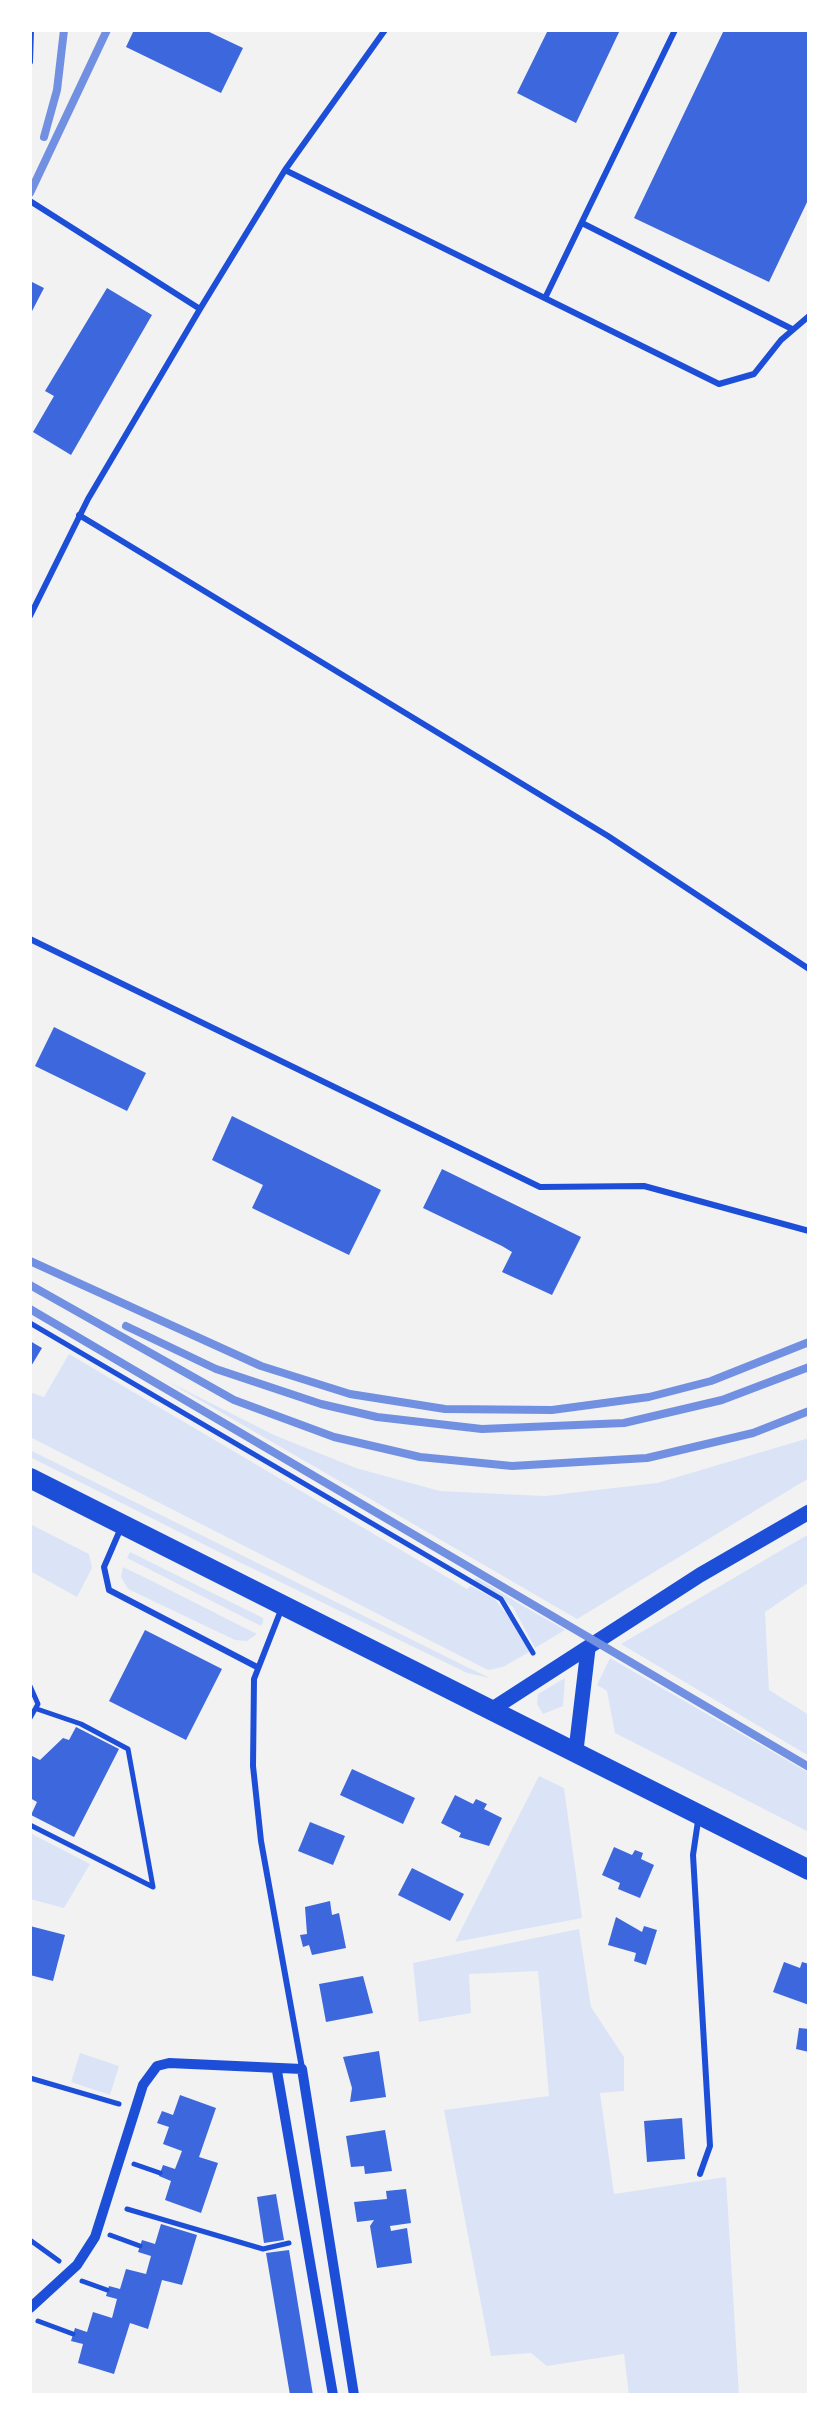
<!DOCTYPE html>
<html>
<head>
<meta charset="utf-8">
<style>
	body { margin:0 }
	#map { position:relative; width:839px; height:2425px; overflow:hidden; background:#f2f2f2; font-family:Cabin,sans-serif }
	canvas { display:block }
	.frame { position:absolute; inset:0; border:32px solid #fff; pointer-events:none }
</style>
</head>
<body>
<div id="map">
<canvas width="839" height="2425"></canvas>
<div class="frame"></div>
</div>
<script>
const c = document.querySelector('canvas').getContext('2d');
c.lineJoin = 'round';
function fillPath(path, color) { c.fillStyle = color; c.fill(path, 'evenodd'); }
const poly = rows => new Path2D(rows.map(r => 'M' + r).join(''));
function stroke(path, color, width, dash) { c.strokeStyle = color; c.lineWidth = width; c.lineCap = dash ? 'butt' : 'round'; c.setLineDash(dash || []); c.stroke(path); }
const green = poly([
	[69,1354,467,1589,470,1586,494,1598,520,1631,529,1652,503,1667,488,1670,30,1437,30,1392,44,1397],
	[167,1381,274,1435,356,1468,440,1491,545,1496,657,1483,809,1438,809,1478,577,1619],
	[30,1450,465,1666,490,1678,467,1673,231,1558,30,1457],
	[30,1524,89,1554,92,1568,77,1597,30,1571],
	[809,1534,809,1582,765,1612,769,1690,809,1715,809,1756,621,1644],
	[130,1552,263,1618,263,1622,261,1626,127,1558],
	[123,1567,150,1580,257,1634,247,1641,235,1640,128,1589,121,1577],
	[477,1578,523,1606,565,1630,535,1648,513,1607,473,1580],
	[610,1658,809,1773,809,1832,615,1733,607,1691,597,1685],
	[565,1678,563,1706,543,1714,537,1704,538,1694],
	[539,1776,564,1788,582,1918,455,1942],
	[30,1833,90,1864,64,1908,30,1899],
	[579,1929,591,2007,624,2057,624,2091,600,2093,614,2194,726,2177,739,2395,629,2395,624,2354,547,2366,531,2353,491,2356,444,2110,549,2096,538,1971,469,1974,471,2013,419,2022,413,1963],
	[80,2053,119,2066,110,2095,71,2082]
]);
const building = poly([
	[134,30,205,30,243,48,221,93,126,47],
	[548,30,620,30,576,123,517,93],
	[724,30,809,30,809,198,769,282,634,218],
	[30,281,44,288,30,315],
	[107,288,152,315,71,455,33,432,54,396,45,391],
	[54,1027,146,1073,127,1111,35,1066],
	[232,1116,381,1190,349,1255,252,1208,263,1185,212,1160],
	[442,1169,581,1237,552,1295,502,1272,512,1252,502,1246,423,1208],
	[30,1341,42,1348,30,1368],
	[145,1630,222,1669,186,1740,109,1701],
	[76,1727,119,1749,74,1837,31,1815,37,1802,30,1798,30,1755,40,1760,63,1738,69,1740],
	[352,1769,415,1798,403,1824,340,1795],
	[455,1795,473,1804,476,1799,487,1804,484,1809,502,1818,489,1846,459,1837,461,1833,441,1823],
	[310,1822,345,1836,333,1865,298,1851],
	[614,1847,632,1855,635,1850,643,1853,641,1859,654,1865,640,1898,618,1889,620,1883,602,1875],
	[412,1868,464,1894,450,1921,398,1895],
	[330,1901,332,1915,339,1913,346,1948,312,1955,309,1945,303,1947,300,1935,307,1934,305,1907],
	[616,1917,642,1932,644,1926,657,1930,646,1965,634,1961,636,1953,608,1945],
	[30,1926,65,1935,53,1981,30,1975],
	[784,1962,800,1968,802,1962,809,1964,809,2005,773,1992],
	[363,1976,373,2013,326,2022,319,1984],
	[799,2028,809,2029,809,2052,796,2049],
	[379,2051,386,2097,350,2102,352,2088,343,2057],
	[180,2095,216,2108,199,2157,218,2163,201,2213,165,2200,171,2181,159,2176,163,2165,175,2169,182,2151,163,2144,169,2127,157,2123,162,2111,173,2115],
	[682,2118,685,2159,647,2162,644,2121],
	[385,2130,392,2171,365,2174,364,2166,351,2167,346,2136],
	[406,2189,411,2223,390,2226,391,2231,407,2228,412,2263,377,2268,370,2226,374,2220,357,2222,354,2202,387,2199,386,2191],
	[276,2194,284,2240,264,2243,257,2197],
	[161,2224,197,2235,182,2285,162,2280,148,2329,130,2323,114,2374,78,2363,83,2344,71,2341,75,2328,87,2332,93,2312,112,2318,117,2299,106,2296,109,2286,120,2289,126,2269,146,2274,151,2256,138,2252,142,2240,155,2244],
	[289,2250,313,2395,290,2395,266,2253]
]);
const path = poly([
	[30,1323,501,1599,533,1653],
	[30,1686,38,1704,30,1718],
	[37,1709,81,1724,128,1749,153,1887],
	[30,1825,153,1887],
	[30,2078,119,2104],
	[134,2164,160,2173],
	[127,2209,263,2249,289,2243],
	[110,2235,140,2246],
	[30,2240,59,2261],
	[82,2281,107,2290],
	[38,2321,73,2334]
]);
const service = poly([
	[30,62,31,30],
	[285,170,719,384,754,374,781,340,809,316],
	[30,201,200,309],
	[582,223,792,329],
	[546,296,675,30],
	[79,515,608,836,809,969],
	[30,616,88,499,200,309,285,170,385,30],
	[30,939,540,1187,644,1186,809,1231],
	[120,1530,104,1567,109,1590,257,1667],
	[281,1610,254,1679,253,1766,261,1841,302,2068],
	[698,1821,693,1855,710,2146,700,2174]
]);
const minor = poly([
	[277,2071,333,2395],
	[30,2308,77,2265,95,2237,143,2085,157,2066,169,2063,302,2069,354,2395]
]);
const tertiary = poly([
	[494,1708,700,1575,809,1512],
	[576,1750,588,1649]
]);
const primary = poly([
	[30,1478,809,1870]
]);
const rail = poly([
	[44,137,57,90,64,30],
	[30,193,107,30],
	[30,1261,261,1366,350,1394,445,1409,552,1410,649,1397,711,1381,809,1342],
	[30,1285,234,1400,334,1437,420,1457,512,1466,647,1458,753,1433,809,1411],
	[30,1309,809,1767],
	[126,1326,216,1369,321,1404,377,1417,482,1429,624,1423,722,1400,809,1367]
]);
fillPath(green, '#dbe4f7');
fillPath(building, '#3d67dc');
stroke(path, '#1d4ed8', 5);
stroke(service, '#1d4ed8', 6);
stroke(minor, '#1d4ed8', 10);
stroke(tertiary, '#1d4ed8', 15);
stroke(primary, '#1d4ed8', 20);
stroke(rail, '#7290e2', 8);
</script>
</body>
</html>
